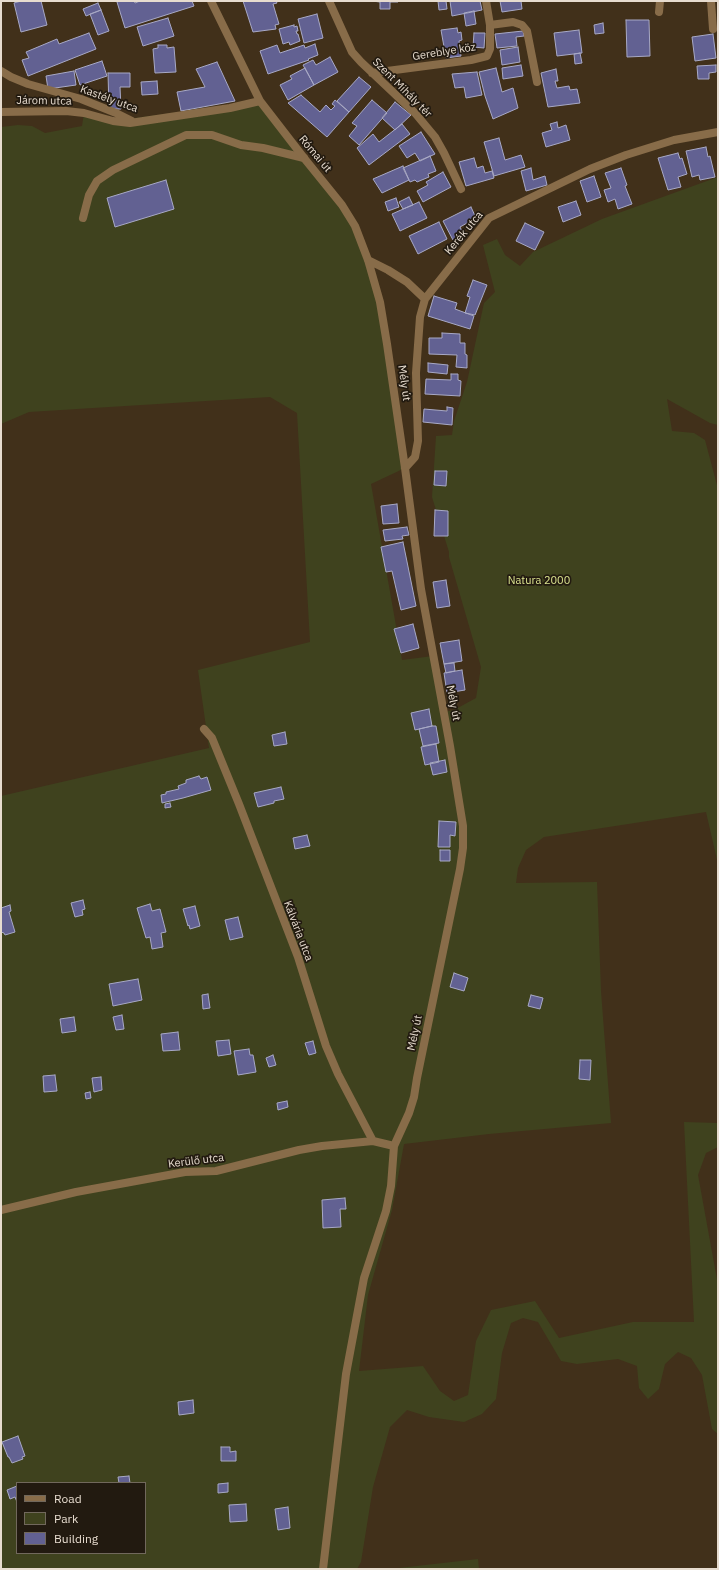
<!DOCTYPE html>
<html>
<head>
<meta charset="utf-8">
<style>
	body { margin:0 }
	#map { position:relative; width:719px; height:1570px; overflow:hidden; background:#41301a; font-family:"IBM Plex Sans",sans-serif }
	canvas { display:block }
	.frame { position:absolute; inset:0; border:2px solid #e7dccf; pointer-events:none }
	.legend { position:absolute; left:16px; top:1482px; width:130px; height:72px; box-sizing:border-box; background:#221a10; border:1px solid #71685c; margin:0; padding:5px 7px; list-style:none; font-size:12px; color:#e7dccf }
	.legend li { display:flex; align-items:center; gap:8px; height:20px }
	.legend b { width:20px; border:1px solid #71685c }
</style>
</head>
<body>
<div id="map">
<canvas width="719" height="1570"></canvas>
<div class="frame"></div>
<ul class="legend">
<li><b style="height:5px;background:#886c49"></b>Road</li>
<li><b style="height:11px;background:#3f421e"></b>Park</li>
<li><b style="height:11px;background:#626192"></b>Building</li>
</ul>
</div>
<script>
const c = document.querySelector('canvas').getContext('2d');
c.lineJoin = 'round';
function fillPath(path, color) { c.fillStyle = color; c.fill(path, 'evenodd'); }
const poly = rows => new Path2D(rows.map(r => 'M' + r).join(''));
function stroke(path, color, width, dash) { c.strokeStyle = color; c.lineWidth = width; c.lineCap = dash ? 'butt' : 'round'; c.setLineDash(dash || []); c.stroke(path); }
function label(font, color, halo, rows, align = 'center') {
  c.font = font + ' "IBM Plex Sans",sans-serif'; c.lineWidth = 3.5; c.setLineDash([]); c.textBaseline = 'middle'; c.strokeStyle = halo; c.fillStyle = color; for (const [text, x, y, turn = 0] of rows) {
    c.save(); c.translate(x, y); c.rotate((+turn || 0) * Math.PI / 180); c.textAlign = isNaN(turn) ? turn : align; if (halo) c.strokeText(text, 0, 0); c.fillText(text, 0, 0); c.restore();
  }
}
const green = poly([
	[260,101,355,226,380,302,405,468,371,484,402,660,433,656,444,712,454,710,476,698,481,667,449,557,449,552,432,497,436,436,452,435,454,421,467,382,484,303,495,292,483,245,497,239,505,255,520,266,533,252,602,219,718,177,718,425,710,423,667,399,672,431,694,433,705,440,718,489,718,864,706,812,544,837,526,850,518,868,516,883,597,882,601,991,611,1123,489,1134,404,1144,392,1210,368,1295,359,1371,423,1366,440,1391,454,1401,468,1395,476,1341,491,1310,535,1301,559,1338,633,1322,694,1322,684,1122,718,1123,718,1147,706,1153,698,1175,718,1285,718,1434,712,1429,702,1375,691,1358,678,1352,665,1364,659,1389,648,1399,639,1388,637,1366,618,1359,577,1364,561,1361,538,1322,523,1318,511,1323,502,1353,496,1399,482,1414,464,1422,429,1417,407,1410,390,1427,373,1487,361,1562,357,1569,1,1569,1,796,209,748,198,670,310,642,297,413,270,397,29,412,1,424,1,127,18,125,32,126,45,133,82,126,84,113,113,121],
	[17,1483,145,1483,145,1553,17,1553],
	[478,1559,479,1569,390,1569]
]);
const building = poly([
	[21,1,41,1,47,25,21,32,14,3,21,1],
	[119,1,134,1,135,3,140,1,192,1,194,6,125,28,117,2,119,1],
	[243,1,276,1,277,3,273,4,279,24,275,25,276,29,253,32,243,1],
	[372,1,398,1,398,2,390,2,390,9,380,9,380,2,372,1],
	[438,1,446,1,447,9,439,10,438,1],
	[450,1,480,1,482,10,452,16,450,1],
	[500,1,521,1,522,9,502,12,500,1],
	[98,3,101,10,86,16,83,9,98,3],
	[101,10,109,31,98,35,90,14,101,10],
	[474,11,476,24,466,26,464,13,474,11],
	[317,14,323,38,304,43,298,19,317,14],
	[168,18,174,36,143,46,137,27,168,18],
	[626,20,649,20,650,56,627,57,626,20],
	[603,23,604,33,595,34,594,25,603,23],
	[294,25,294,27,297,26,298,31,296,31,297,34,298,34,300,41,290,45,289,42,283,44,279,29,294,25],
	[457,28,458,33,461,32,462,40,459,41,461,56,446,58,441,30,457,28],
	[579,30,582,53,557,56,554,33,579,30],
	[523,31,524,36,516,37,517,46,497,48,495,34,523,31],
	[89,33,96,49,28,76,22,60,29,58,26,52,57,39,59,44,89,33],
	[474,33,485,33,484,48,473,47,474,33],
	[713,34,716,58,695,61,692,37,713,34],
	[315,44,318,55,308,59,309,60,268,74,260,51,277,45,280,53,304,45,305,48,315,44],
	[158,45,167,45,167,48,174,47,176,72,155,73,153,49,158,48,158,45],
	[518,47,520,62,502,65,500,50,518,47],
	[580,53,582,63,575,64,574,54,580,53],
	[330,57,338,72,314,85,303,65,313,60,316,65,330,57],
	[102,61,107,76,80,85,75,70,102,61],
	[217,62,235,101,181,111,177,92,205,87,196,69,217,62],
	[521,65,523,76,503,79,502,68,521,65],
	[716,65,716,72,709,73,709,79,698,79,697,66,716,65],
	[305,68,314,85,288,100,280,85,292,79,290,76,305,68],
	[496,68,502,92,513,88,518,108,493,119,485,96,479,72,496,68],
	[556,69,558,81,555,81,557,88,569,86,570,90,577,89,580,103,548,107,541,73,556,69],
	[74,71,76,85,48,89,46,76,74,71],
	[477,72,482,95,466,98,464,87,455,88,452,74,477,72],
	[108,73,130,73,130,87,120,87,121,109,109,109,108,73],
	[359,77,371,87,349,112,337,101,359,77],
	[157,81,158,94,142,95,141,82,157,81],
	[301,95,320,112,326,105,331,110,335,106,332,104,335,100,349,112,327,137,288,103,301,95],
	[372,100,387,113,359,145,349,136,357,126,352,123,372,100],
	[395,102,411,115,395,130,382,118,395,102],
	[557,122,558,128,566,125,570,140,546,147,542,133,552,130,550,124,557,122],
	[402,124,410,134,369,165,357,148,373,134,379,142,402,124],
	[421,132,435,154,420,161,415,153,407,158,399,146,421,132],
	[499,138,505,160,521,155,525,167,494,176,484,142,499,138],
	[706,147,708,157,710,156,715,177,700,180,699,175,692,177,686,151,706,147],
	[678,153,680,159,682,158,687,174,678,177,681,187,668,190,658,158,678,153],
	[430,156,436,171,428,174,429,177,417,182,415,180,410,182,403,168,430,156],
	[474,158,477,168,483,166,485,173,492,171,494,178,466,186,459,162,474,158],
	[403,166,409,180,382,193,373,179,403,166],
	[531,168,533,180,545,176,547,185,526,191,521,171,531,168],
	[621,168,627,185,625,186,632,204,618,209,615,199,608,202,604,190,611,188,605,173,621,168],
	[443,172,451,187,423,202,417,191,428,185,426,182,443,172],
	[594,176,601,197,587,202,580,181,594,176],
	[166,180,174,209,115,227,107,198,166,180],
	[409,197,413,205,403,209,399,202,409,197],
	[396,198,399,207,388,211,385,202,396,198],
	[576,201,581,215,563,222,558,207,576,201],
	[419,202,427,218,400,231,392,214,419,202],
	[471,207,476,218,460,227,464,235,453,240,443,221,471,207],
	[439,222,447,239,418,254,409,236,439,222],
	[525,223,544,232,535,250,516,241,525,223],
	[473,280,487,285,475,315,465,313,470,297,467,296,473,280],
	[434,296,457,303,455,309,474,316,470,329,428,316,434,296],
	[442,333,460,334,460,343,465,343,465,354,467,355,467,368,456,367,457,355,429,354,429,338,442,338,442,333],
	[428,363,448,365,447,374,428,372,428,363],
	[451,374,458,374,458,380,461,381,460,396,425,394,426,379,451,380,451,374],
	[447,407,453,408,452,425,423,422,424,409,447,411,447,407],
	[435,471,447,471,446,486,434,485,435,471],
	[397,504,399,523,383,524,381,506,397,504],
	[435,510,448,511,448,536,434,536,435,510],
	[407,527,409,535,402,536,403,539,385,541,383,530,407,527],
	[403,542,416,606,401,610,392,571,386,572,381,547,403,542],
	[446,580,450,606,437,608,433,582,446,580],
	[413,624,419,648,401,653,394,629,413,624],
	[459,640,462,661,444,664,440,643,459,640],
	[454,663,455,671,446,673,444,664,454,663],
	[462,670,465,690,447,693,444,673,462,670],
	[429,709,432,726,415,730,411,713,429,709],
	[432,726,436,726,439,743,423,746,419,729,432,726],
	[285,732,287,744,274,746,272,735,285,732],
	[436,744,439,762,425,765,421,747,436,744],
	[445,760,447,772,433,775,430,763,445,760],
	[199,776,201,779,207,777,211,790,183,798,162,803,161,795,166,794,166,792,179,789,178,786,186,783,186,780,199,776],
	[281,787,284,799,274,801,274,803,258,807,254,793,281,787],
	[170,803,171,807,165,808,165,804,170,803],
	[439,821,456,822,455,836,450,835,450,847,438,847,439,821],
	[307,835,310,846,295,849,293,838,307,835],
	[440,850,450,850,450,861,440,861,440,850],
	[83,900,85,909,82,910,83,915,75,917,71,903,83,900],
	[150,904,152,911,160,909,166,932,161,933,163,947,152,949,150,937,146,938,137,908,150,904],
	[10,905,11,911,9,912,15,932,5,935,4,933,1,932,1,908,10,905],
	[195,906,200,926,190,929,189,925,188,926,183,909,195,906],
	[238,917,243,937,230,940,225,920,238,917],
	[454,973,468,978,464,991,450,987,454,973],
	[138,979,142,1000,113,1006,109,984,138,979],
	[208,994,210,1008,203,1009,202,995,208,994],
	[531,995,543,998,540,1009,528,1006,531,995],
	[122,1015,124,1029,116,1030,113,1017,122,1015],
	[74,1017,76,1031,62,1033,60,1019,74,1017],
	[178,1032,180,1050,163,1051,161,1034,178,1032],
	[229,1040,231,1054,218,1056,216,1041,229,1040],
	[313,1041,316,1053,309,1055,305,1043,313,1041],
	[249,1049,250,1055,253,1055,256,1072,238,1075,234,1051,249,1049],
	[273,1055,276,1065,269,1067,266,1058,273,1055],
	[580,1060,591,1060,590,1080,579,1079,580,1060],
	[55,1075,57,1091,44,1092,43,1076,55,1075],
	[101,1077,102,1090,94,1092,92,1078,101,1077],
	[90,1092,91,1098,86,1099,85,1093,90,1092],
	[287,1101,288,1107,278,1110,277,1103,287,1101],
	[345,1198,346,1209,340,1209,341,1227,323,1228,322,1200,345,1198],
	[193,1400,194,1413,179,1415,178,1402,193,1400],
	[18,1436,25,1456,22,1457,23,1459,12,1463,9,1457,8,1457,2,1442,18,1436],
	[221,1447,230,1447,230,1452,236,1451,236,1461,221,1461,221,1447],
	[129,1476,130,1483,119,1483,118,1477,129,1476],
	[228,1483,228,1492,218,1493,218,1484,228,1483],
	[17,1486,17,1502,15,1497,10,1499,7,1490,17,1486],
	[246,1504,247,1521,230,1522,229,1505,246,1504],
	[288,1507,290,1528,278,1530,275,1509,288,1507]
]);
const lane = poly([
	[711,1,713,29],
	[659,12,660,1],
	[490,25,513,22,522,25,527,31,537,82],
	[83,218,89,195,97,181,113,170,186,135,212,135,241,145,263,148,304,158]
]);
const street = poly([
	[211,1,260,101,304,158,342,205,355,226,368,260,380,302,387,344,405,468,421,589,450,746,463,826,463,848,460,869,417,1078,414,1097,409,1113,394,1146,391,1186,386,1211,364,1278,346,1374,323,1569],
	[329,1,352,52,361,62,415,113,435,137,444,153,461,189],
	[1,71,11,77,28,84,81,99,116,113,132,121],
	[372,73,471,60,487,56,490,49,490,25,486,1],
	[1,112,66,111,84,113,113,121,130,123,230,108,260,101],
	[368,260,388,270,407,282,425,299],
	[405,468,415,457,418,441,416,373,420,317,425,299,489,218,590,169,626,155,674,140,718,132],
	[204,729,212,738,239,804,298,957,326,1046,338,1074,373,1141],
	[1,1210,76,1192,185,1172,216,1171,299,1150,322,1146,373,1141,394,1146]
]);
const streetNames = [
	["Gereblye köz",444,52,-9],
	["Szent Mihály tér",402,88,45],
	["Kastély utca",109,99,20],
	["Járom utca",44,101,1],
	["Római út",315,154,50],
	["Kerék utca",464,233,-50],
	["Mély út",404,383,82],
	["Mély út",453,703,79],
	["Kálvária utca",298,931,69],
	["Mély út",415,1033,-78],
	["Kerülő utca",196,1161,-7]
];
const parkNames = [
	["Natura 2000",539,581]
];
fillPath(green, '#3f421e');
fillPath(building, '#626192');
stroke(building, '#a8a9c6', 1);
stroke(lane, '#886c49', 8);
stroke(street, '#886c49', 8);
label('11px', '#e7dccf', '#221a10', streetNames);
label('11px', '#dbe38f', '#221a10', parkNames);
</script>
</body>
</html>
